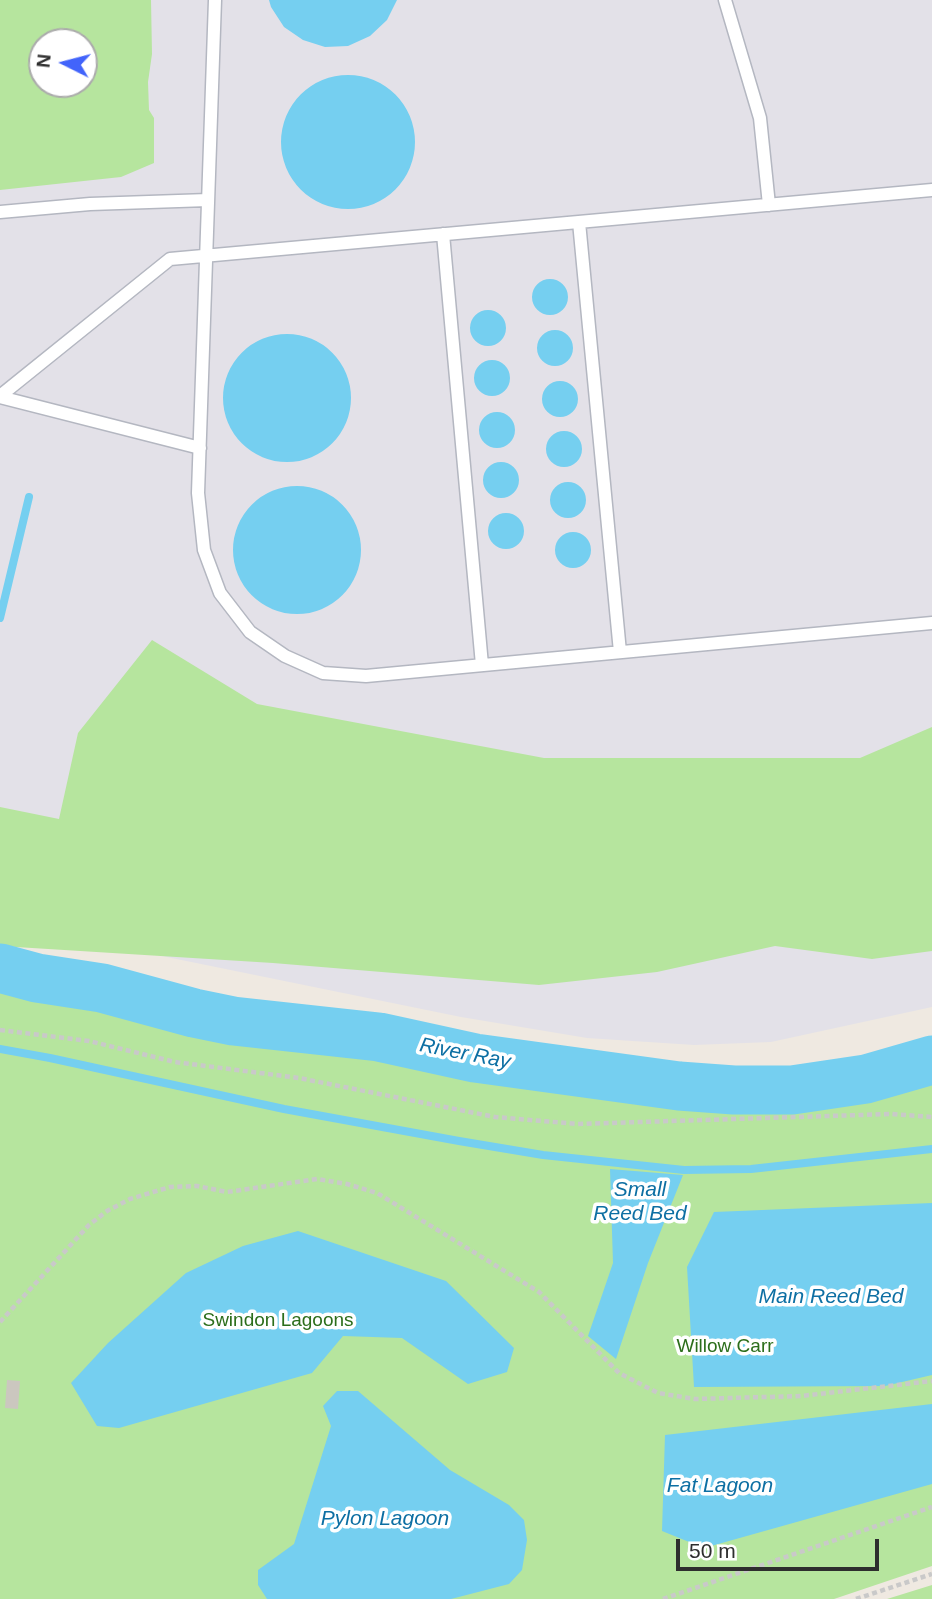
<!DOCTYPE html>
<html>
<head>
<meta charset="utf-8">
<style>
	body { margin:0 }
	#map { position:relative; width:932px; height:1599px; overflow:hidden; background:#efe9e1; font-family:Helvetica,sans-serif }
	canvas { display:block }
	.north { position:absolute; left:28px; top:28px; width:70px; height:70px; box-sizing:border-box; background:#fff; border:2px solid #ababab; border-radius:50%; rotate:276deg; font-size:19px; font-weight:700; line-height:28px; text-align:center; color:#2e2e2e }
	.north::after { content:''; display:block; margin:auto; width:24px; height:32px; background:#4264fb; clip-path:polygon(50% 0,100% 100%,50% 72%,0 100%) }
	.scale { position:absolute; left:676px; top:1539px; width:203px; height:32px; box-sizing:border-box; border:4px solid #2e2e2e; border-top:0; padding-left:9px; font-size:21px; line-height:24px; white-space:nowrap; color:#2e2e2e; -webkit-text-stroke:5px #fff; paint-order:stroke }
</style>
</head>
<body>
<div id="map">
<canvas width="932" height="1599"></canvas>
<div class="north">N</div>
<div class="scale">50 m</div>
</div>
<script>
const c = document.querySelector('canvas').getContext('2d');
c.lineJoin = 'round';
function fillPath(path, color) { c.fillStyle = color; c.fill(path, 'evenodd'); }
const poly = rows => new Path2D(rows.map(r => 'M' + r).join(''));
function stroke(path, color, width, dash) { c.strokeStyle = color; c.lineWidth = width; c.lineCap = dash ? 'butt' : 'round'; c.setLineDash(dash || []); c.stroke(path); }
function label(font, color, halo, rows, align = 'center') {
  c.font = font + ' Helvetica,sans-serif'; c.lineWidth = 7; c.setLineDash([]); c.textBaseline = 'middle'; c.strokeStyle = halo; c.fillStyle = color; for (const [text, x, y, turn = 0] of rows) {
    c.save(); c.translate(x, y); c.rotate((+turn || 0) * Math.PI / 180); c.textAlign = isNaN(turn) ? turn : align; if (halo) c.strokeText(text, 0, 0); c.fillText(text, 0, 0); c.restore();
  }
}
const industrial = poly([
	[0,0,932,0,932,1007,771,1042,694,1045,587,1038,461,1017,0,923],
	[42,42,84,42,84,84,42,84]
]);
const green = poly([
	[0,0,151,0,152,54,148,82,149,110,154,118,154,163,121,177,0,190],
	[42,42,84,42,84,84,42,84],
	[152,640,257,704,544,758,860,758,932,727,932,951,872,959,775,946,657,972,539,985,273,963,0,946,0,807,59,819,78,733],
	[0,984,103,1004,168,1025,438,1065,582,1093,708,1108,769,1103,914,1083,932,1078,932,1566,834,1599,0,1599],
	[932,1585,932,1599,887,1599]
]);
const water = poly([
	[269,0,397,0,387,20,370,36,348,46,325,47,303,40,284,27,271,7],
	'281 142a67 67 0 1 1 134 0a67 67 0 1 1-134 0Z',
	'532 297a18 18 0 1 1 36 0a18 18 0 1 1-36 0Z',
	'470 328a18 18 0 1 1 36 0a18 18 0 1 1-36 0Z',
	'537 348a18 18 0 1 1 36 0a18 18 0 1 1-36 0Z',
	'223 398a64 64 0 1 1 128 0a64 64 0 1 1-128 0Z',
	'474 378a18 18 0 1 1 36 0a18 18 0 1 1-36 0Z',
	'542 399a18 18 0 1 1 36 0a18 18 0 1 1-36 0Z',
	'479 430a18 18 0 1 1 36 0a18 18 0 1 1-36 0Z',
	'546 449a18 18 0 1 1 36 0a18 18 0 1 1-36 0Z',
	'483 480a18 18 0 1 1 36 0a18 18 0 1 1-36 0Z',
	'550 500a18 18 0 1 1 36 0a18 18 0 1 1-36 0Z',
	'233 550a64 64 0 1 1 128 0a64 64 0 1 1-128 0Z',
	'488 531a18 18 0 1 1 36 0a18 18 0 1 1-36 0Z',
	'555 550a18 18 0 1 1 36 0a18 18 0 1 1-36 0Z',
	[610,1169,683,1175,648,1263,616,1359,588,1336,613,1263],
	[932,1203,932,1375,885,1386,694,1387,687,1267,714,1212],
	[298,1231,446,1281,514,1348,507,1372,468,1384,402,1338,343,1336,312,1373,119,1428,97,1426,71,1383,108,1343,186,1273,243,1246],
	[337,1391,358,1391,450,1470,509,1505,524,1520,527,1540,522,1570,509,1584,451,1599,267,1599,258,1585,258,1570,294,1544,331,1426,323,1406],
	[932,1404,932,1484,704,1548,662,1531,665,1435]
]);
const stream = poly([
	[0,618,29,497],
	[0,1049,50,1058,284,1109,459,1141,543,1155,684,1170,751,1169,932,1149]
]);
const river = poly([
	[0,968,37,978,102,988,194,1013,233,1021,379,1037,475,1058,679,1086,734,1090,792,1090,866,1079,932,1060]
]);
const building = poly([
	[7,1380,20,1381,18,1409,5,1408]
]);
const path = poly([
	[0,1030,89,1041,175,1062,299,1078,495,1117,578,1124,891,1114,932,1117],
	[0,1322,89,1225,107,1211,130,1199,170,1187,197,1186,227,1192,317,1179,347,1184,377,1193,539,1292,619,1373,658,1393,695,1399,801,1396,932,1381],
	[663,1599,932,1507],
	[856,1599,932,1574]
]);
const service = poly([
	[215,0,198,493,204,550,220,593,250,632,285,656,323,673,366,676,932,623],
	[725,0,760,118,769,205],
	[0,212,90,204,208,200],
	[579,222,620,652],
	[443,234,482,665],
	[0,396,170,259,932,190],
	[0,397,200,448]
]);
const parkNames = [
	["Swindon Lagoons",278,1321],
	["Willow Carr",725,1347]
];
const waterNames = [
	["River Ray",465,1054,11],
	["Small",640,1190],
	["Reed Bed",640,1214],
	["Main Reed Bed",831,1297],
	["Fat Lagoon",720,1486],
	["Pylon Lagoon",385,1519]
];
fillPath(industrial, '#e3e1e8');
fillPath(green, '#b6e59e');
fillPath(water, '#75cff0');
stroke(stream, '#75cff0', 8);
stroke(river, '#75cff0', 49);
fillPath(building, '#cbc7bf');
stroke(service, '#b4b7c1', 15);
stroke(path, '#c9c9c9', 4.5, [5, 3.5]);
stroke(service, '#fff', 12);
label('19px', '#2c6e1b', '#fff', parkNames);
label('italic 21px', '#0d6fa3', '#fff', waterNames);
</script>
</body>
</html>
